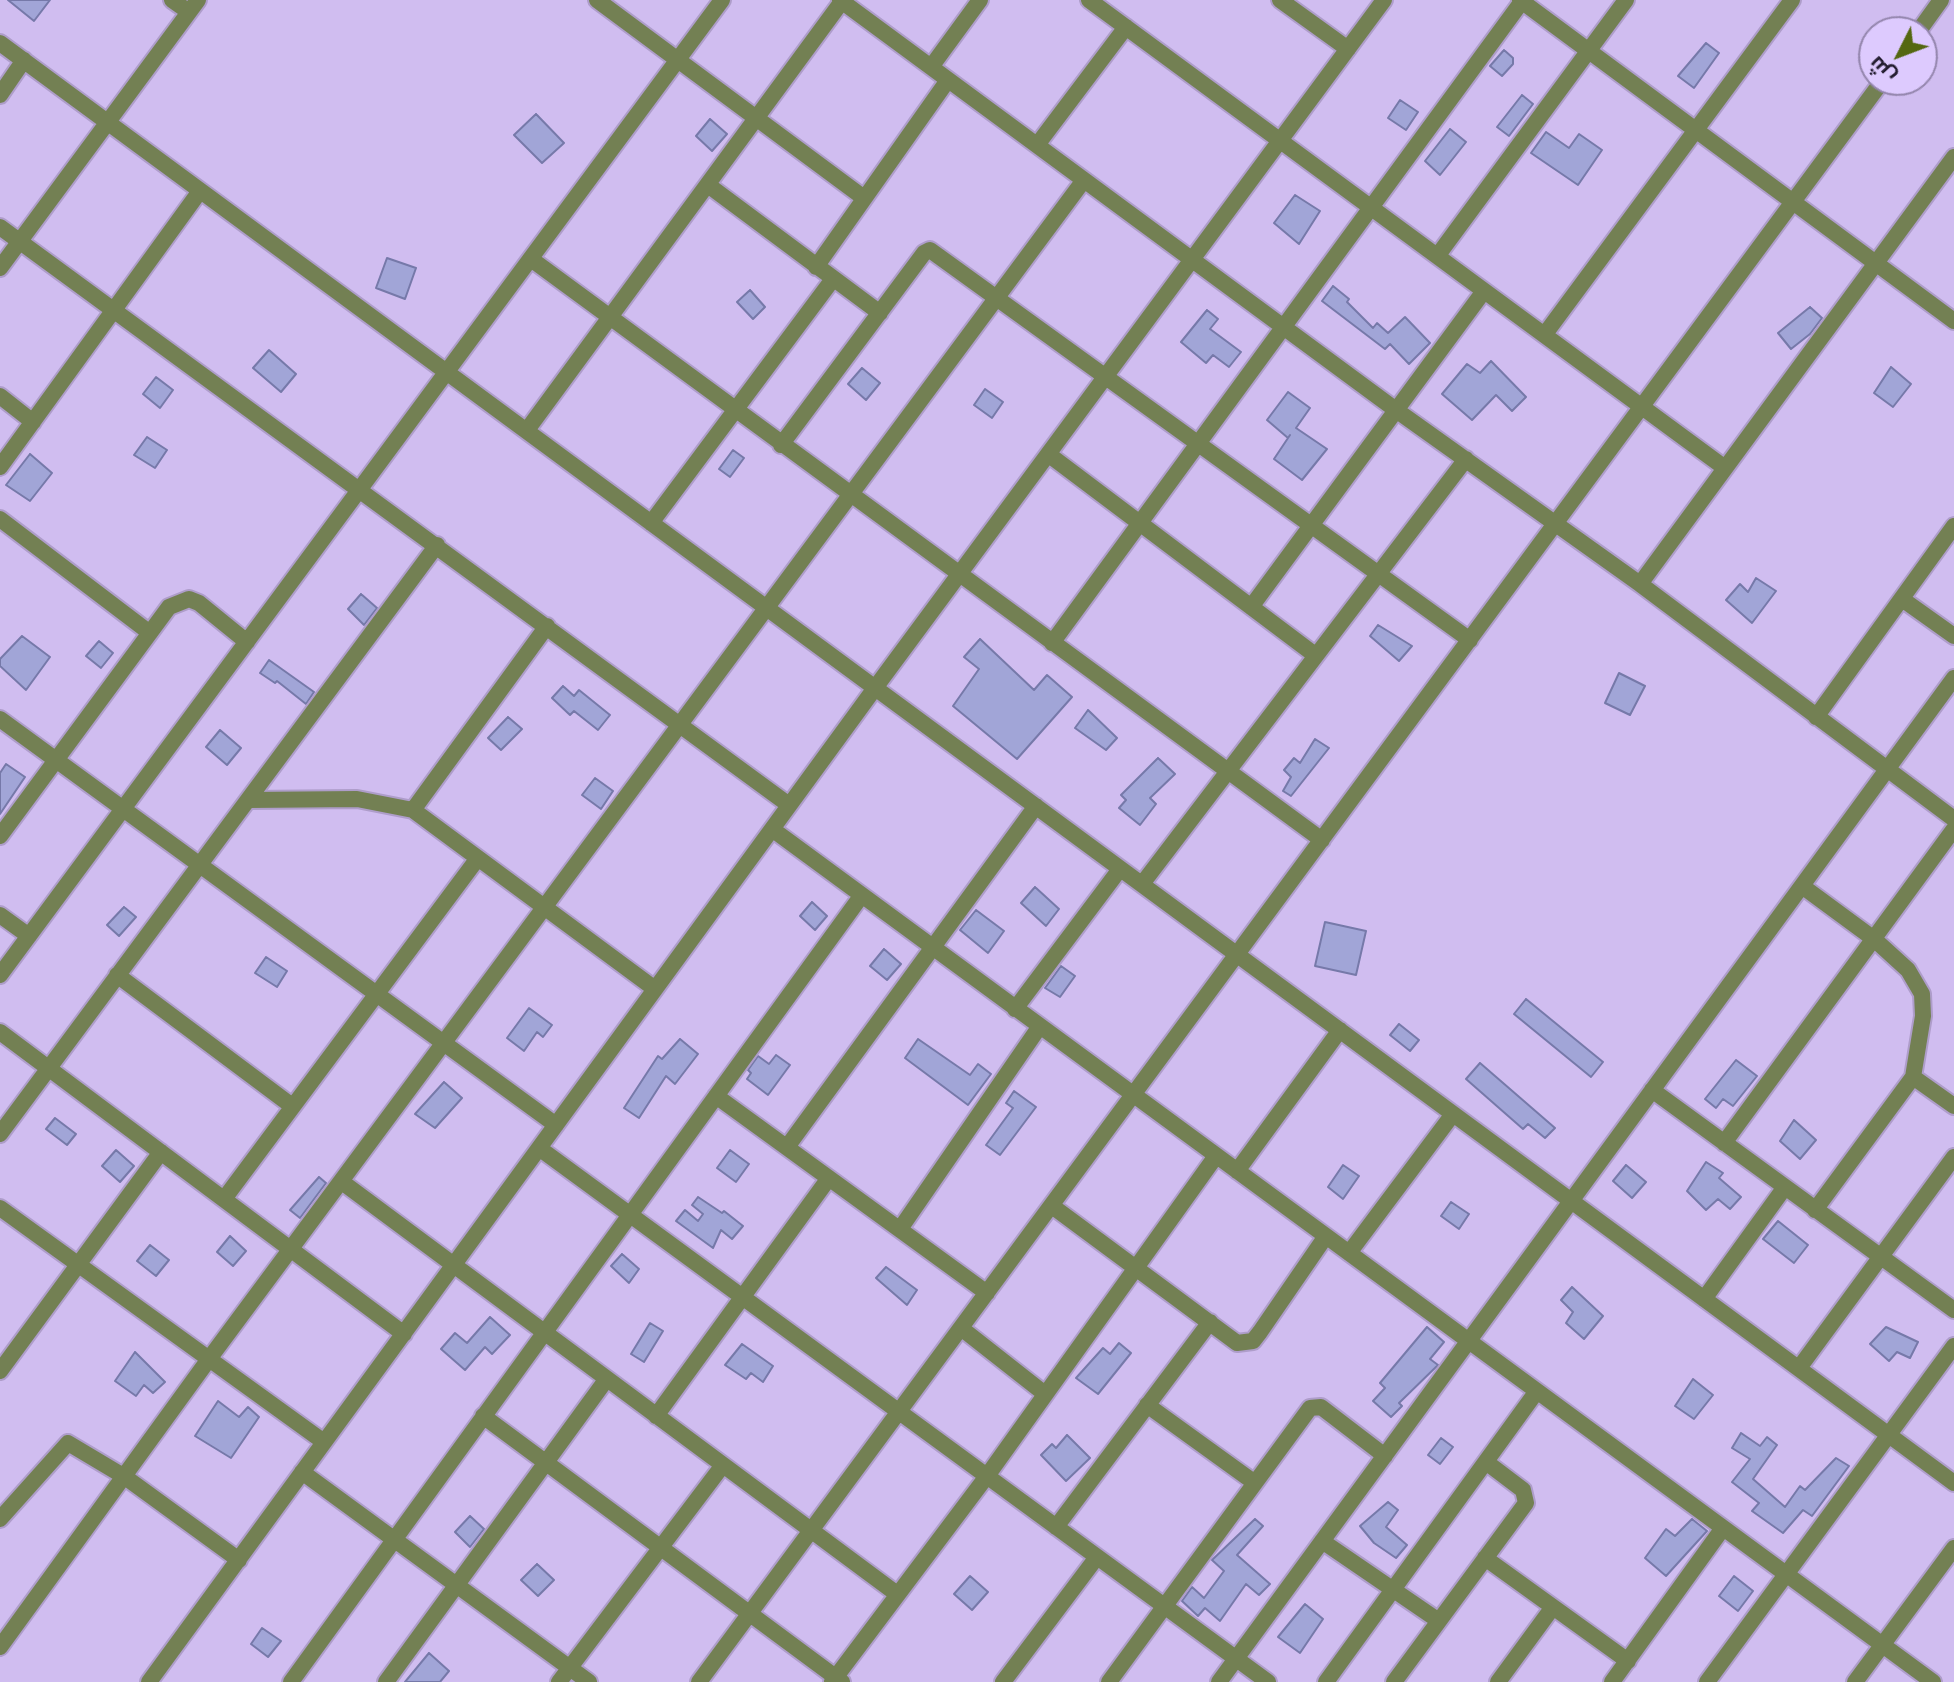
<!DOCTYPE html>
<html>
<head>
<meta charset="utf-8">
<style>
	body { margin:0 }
	#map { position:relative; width:1954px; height:1682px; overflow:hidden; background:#d0bdf0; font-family:"Space Grotesk",Cairo,sans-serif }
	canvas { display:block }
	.north { position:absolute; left:1858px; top:16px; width:80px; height:80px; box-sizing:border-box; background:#ddcafe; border:2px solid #9385ac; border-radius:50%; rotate:228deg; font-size:22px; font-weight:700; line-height:32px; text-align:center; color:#241d30 }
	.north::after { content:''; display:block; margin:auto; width:28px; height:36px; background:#546711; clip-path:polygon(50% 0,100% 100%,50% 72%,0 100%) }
</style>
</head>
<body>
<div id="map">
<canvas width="1954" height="1682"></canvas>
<div class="north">ش</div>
</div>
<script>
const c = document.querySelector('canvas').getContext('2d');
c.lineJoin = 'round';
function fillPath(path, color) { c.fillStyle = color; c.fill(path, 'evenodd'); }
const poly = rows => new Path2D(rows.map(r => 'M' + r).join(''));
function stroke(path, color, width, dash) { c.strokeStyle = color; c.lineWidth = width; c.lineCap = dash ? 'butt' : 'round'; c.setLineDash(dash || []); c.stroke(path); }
const building = poly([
	[8,0,50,0,34,21,8,0],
	[1706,43,1719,53,1694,88,1678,76,1706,43],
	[1504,50,1513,58,1513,64,1502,76,1490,66,1504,50],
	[1522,95,1533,104,1509,136,1497,127,1522,95],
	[1400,100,1418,112,1406,130,1388,118,1400,100],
	[536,114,564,143,542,163,514,135,536,114],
	[710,119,727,134,712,151,696,136,710,119],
	[1450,129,1466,142,1440,175,1425,161,1450,129],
	[1546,132,1569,148,1579,134,1602,150,1578,185,1531,153,1546,132],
	[1295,195,1320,211,1299,244,1274,223,1295,195],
	[387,258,416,268,405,299,376,288,387,258],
	[1333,286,1349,299,1347,302,1373,328,1377,323,1388,333,1405,317,1430,343,1409,364,1390,344,1385,349,1322,301,1333,286],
	[750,290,765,307,753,319,737,302,750,290],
	[1810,307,1822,318,1810,334,1791,349,1778,333,1810,307],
	[1207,310,1218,319,1210,329,1241,352,1229,367,1213,355,1206,363,1181,342,1207,310],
	[269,350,296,374,281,392,253,368,269,350],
	[1491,361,1526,397,1512,411,1496,395,1472,420,1442,394,1467,364,1480,373,1491,361],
	[1891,367,1911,384,1893,407,1874,393,1891,367],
	[862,368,880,383,866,400,848,384,862,368],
	[156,377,173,390,160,408,143,394,156,377],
	[985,389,1003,402,992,418,974,405,985,389],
	[1288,392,1310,408,1296,428,1327,449,1302,480,1274,459,1290,435,1288,438,1267,420,1288,392],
	[147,437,167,450,155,468,134,455,147,437],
	[733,450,744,458,730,477,719,469,733,450],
	[30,454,52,473,30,501,6,485,30,454],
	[1756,578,1776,591,1752,623,1726,600,1740,584,1748,592,1756,578],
	[361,594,377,608,364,625,348,609,361,594],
	[1378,625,1412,646,1399,661,1370,636,1378,625],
	[22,636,50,657,26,690,0,666,0,659,22,636],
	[980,639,1034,690,1047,675,1072,697,1017,759,953,706,979,669,964,657,980,639],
	[99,641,113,653,101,668,86,656,99,641],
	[269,660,314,692,306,704,277,681,275,683,260,673,269,660],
	[1619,673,1645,686,1630,715,1605,703,1619,673],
	[563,686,574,696,579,690,610,715,598,730,574,711,570,715,552,698,563,686],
	[1088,710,1117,738,1106,750,1075,728,1088,710],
	[508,717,522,729,501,750,488,738,508,717],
	[220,730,241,748,227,765,206,747,220,730],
	[1315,739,1329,748,1291,796,1283,791,1291,777,1284,770,1294,758,1300,763,1315,739],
	[1158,758,1175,774,1150,798,1156,804,1140,825,1119,808,1126,800,1121,795,1158,758],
	[6,764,25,777,0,814,0,773,6,764],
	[595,778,613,791,601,809,582,795,595,778],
	[1035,887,1059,909,1046,926,1021,903,1035,887],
	[812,902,827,916,815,930,800,916,812,902],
	[124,907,136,917,119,936,107,925,124,907],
	[976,910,1004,931,988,953,960,930,976,910],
	[1325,922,1366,931,1356,975,1315,966,1325,922],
	[884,949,901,964,887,980,870,966,884,949],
	[266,957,287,971,277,987,255,973,266,957],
	[1061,966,1075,976,1060,997,1045,988,1061,966],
	[1526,999,1603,1062,1591,1077,1514,1014,1526,999],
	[529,1008,552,1025,543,1037,537,1032,524,1051,507,1038,529,1008],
	[1399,1024,1419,1040,1410,1051,1390,1035,1399,1024],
	[680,1039,698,1054,675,1084,666,1076,639,1118,624,1108,658,1056,662,1059,680,1039],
	[918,1039,970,1075,978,1064,991,1074,968,1105,905,1058,918,1039],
	[776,1055,790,1065,768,1095,747,1079,751,1073,748,1070,758,1056,769,1064,776,1055],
	[1736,1060,1757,1076,1733,1106,1723,1099,1716,1108,1705,1099,1736,1060],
	[1480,1063,1555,1128,1545,1138,1528,1124,1523,1129,1466,1079,1480,1063],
	[444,1082,462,1098,435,1128,415,1114,444,1082],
	[1014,1091,1036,1107,1000,1155,986,1145,1013,1108,1006,1103,1014,1091],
	[55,1118,76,1134,67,1145,46,1129,55,1118],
	[1794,1120,1816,1140,1800,1159,1780,1141,1794,1120],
	[116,1150,134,1166,120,1182,102,1166,116,1150],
	[730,1150,749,1164,736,1182,717,1168,730,1150],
	[1706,1162,1723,1173,1719,1178,1741,1197,1730,1209,1718,1199,1706,1210,1687,1191,1706,1162],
	[1343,1165,1359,1176,1343,1199,1328,1187,1343,1165],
	[1626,1165,1646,1182,1632,1198,1613,1181,1626,1165],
	[319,1177,326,1183,300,1218,290,1210,319,1177],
	[698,1197,722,1213,724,1211,743,1226,732,1239,721,1230,713,1248,676,1221,685,1210,698,1221,703,1214,692,1205,698,1197],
	[1451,1202,1469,1214,1459,1229,1441,1216,1451,1202],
	[1778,1221,1808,1245,1794,1263,1763,1239,1778,1221],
	[230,1236,246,1251,233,1266,217,1252,230,1236],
	[150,1245,169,1260,156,1276,137,1261,150,1245],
	[622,1254,639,1269,629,1283,611,1266,622,1254],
	[886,1267,917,1290,907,1305,876,1278,886,1267],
	[1572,1287,1603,1316,1584,1339,1566,1323,1573,1312,1561,1300,1572,1287],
	[490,1317,510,1335,492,1354,485,1347,465,1370,441,1349,455,1333,467,1343,490,1317],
	[650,1323,663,1331,644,1362,631,1354,650,1323],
	[1427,1327,1444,1342,1430,1359,1438,1365,1399,1403,1402,1406,1391,1417,1373,1401,1385,1388,1380,1383,1427,1327],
	[1886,1327,1918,1342,1910,1358,1897,1352,1889,1361,1870,1344,1886,1327],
	[1119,1343,1131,1353,1098,1394,1076,1378,1103,1348,1110,1354,1119,1343],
	[742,1344,773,1366,763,1382,751,1373,746,1379,725,1365,742,1344],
	[135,1352,165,1382,153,1393,144,1385,136,1396,115,1381,135,1352],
	[1693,1379,1713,1395,1694,1419,1675,1406,1693,1379],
	[218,1401,239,1417,248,1407,259,1417,231,1458,195,1436,218,1401],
	[1741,1433,1760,1446,1767,1437,1777,1445,1753,1479,1785,1507,1800,1486,1805,1490,1836,1458,1849,1466,1812,1516,1803,1510,1783,1533,1752,1511,1759,1503,1732,1482,1750,1459,1732,1448,1741,1433],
	[1067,1435,1090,1458,1066,1481,1041,1455,1052,1444,1056,1448,1067,1435],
	[1441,1438,1453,1447,1440,1464,1428,1455,1441,1438],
	[1388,1502,1398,1510,1386,1527,1407,1545,1396,1558,1374,1543,1360,1526,1388,1502],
	[470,1516,484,1529,470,1547,455,1532,470,1516],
	[1255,1519,1263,1526,1237,1555,1270,1584,1259,1595,1246,1584,1220,1621,1205,1608,1198,1616,1182,1601,1192,1587,1204,1598,1224,1571,1212,1560,1255,1519],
	[1692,1519,1707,1531,1666,1576,1645,1558,1666,1529,1675,1536,1692,1519],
	[537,1564,554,1580,538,1596,521,1580,537,1564],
	[970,1576,988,1592,972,1610,954,1594,970,1576],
	[1734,1576,1753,1591,1738,1611,1719,1596,1734,1576],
	[1305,1604,1323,1619,1300,1653,1278,1637,1305,1604],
	[262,1628,281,1641,268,1657,251,1644,262,1628],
	[429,1653,449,1671,440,1682,405,1682,429,1653]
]);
const street = poly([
	[172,0,189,12],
	[597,0,864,198],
	[840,0,1396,410,1640,584,1954,819],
	[1089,0,1725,468],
	[1280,0,1348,49],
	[1520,0,1954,321],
	[1918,32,1941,0],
	[0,43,1954,1483],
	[931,67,980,0],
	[0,95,24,60],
	[1037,145,1126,27],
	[708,185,880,313],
	[0,227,789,805],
	[1438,255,1626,0],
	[531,259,1322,840],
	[816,267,948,80],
	[0,268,198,0],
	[1545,334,1792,0],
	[0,396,33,422],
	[527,430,843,0],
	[781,445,924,253,930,250,1470,640],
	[1048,454,1315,655],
	[0,467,200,191],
	[0,519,150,633],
	[651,523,833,279],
	[1640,584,1954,157],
	[1902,599,1954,636],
	[1251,607,1484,291],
	[1052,643,1523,0],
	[1816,717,1954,526],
	[0,719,556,1125],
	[248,800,357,799,413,810,655,989],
	[413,810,547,626],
	[772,829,1933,1682],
	[0,836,169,607,189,599,199,603,247,642],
	[1142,884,1466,459],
	[1802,886,1874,939,1908,970,1922,994,1923,1016,1913,1077,1815,1210],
	[0,915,29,936],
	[0,975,722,0],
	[117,975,292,1106],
	[1015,1009,1120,869],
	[0,1032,404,1334],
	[1913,1077,1954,1106],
	[1652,1090,1954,1310],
	[716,1096,987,1293],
	[0,1134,437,545],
	[1724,1143,1954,829],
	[787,1147,1036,806],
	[539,1148,1268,1682],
	[1237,1171,1340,1030],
	[342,1182,897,1594],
	[224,1199,478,858],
	[1052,1206,1237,1343,1253,1341,1260,1332,1326,1236],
	[0,1208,324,1442],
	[900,1229,1040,1026],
	[1349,1253,1453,1114],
	[1704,1299,1785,1187],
	[961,1328,1045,1394],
	[1799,1368,1954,1157],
	[0,1371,161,1152],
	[1147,1405,1255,1483],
	[483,1416,842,1682],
	[656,1416,829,1178],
	[302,1472,589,1682],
	[0,1519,68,1443,125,1477,239,1560],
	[1056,1527,1210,1322],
	[1322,1541,1439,1621],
	[1485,1558,1628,1661],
	[0,1647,209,1359,1084,180],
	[149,1682,875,688,1384,0],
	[291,1682,862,895],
	[386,1682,606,1380],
	[559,1682,723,1465],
	[699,1682,1883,80],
	[832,1682,987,1476,1216,1156],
	[1003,1682,1097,1557],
	[1109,1682,1310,1408,1321,1407,1385,1456],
	[1219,1682,1954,678],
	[1326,1682,1537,1391],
	[1394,1682,1526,1503,1523,1490,1486,1462],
	[1498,1682,1553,1607],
	[1612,1682,1723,1528],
	[1707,1682,1954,1346],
	[1855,1682,1954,1548]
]);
fillPath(building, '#a1a5d7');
stroke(building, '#7679a9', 2);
stroke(street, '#ae9dca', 20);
stroke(street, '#738053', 16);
</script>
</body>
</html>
